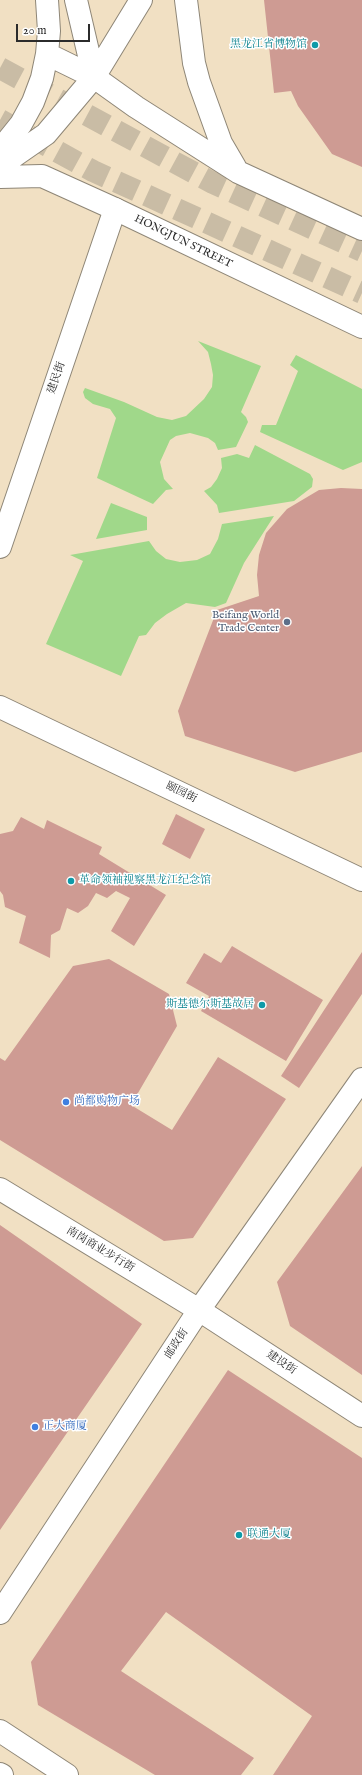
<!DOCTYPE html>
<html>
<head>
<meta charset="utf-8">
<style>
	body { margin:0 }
	#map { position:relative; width:362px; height:1775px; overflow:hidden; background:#f1e0c3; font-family:"IM FELL English",serif }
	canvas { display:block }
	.scale { position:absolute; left:16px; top:24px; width:74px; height:18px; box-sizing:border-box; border:2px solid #2b2b2b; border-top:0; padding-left:5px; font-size:12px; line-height:14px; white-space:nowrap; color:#2b2b2b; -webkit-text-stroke:3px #fff; paint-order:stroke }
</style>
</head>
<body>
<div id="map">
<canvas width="362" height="1775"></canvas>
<div class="scale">20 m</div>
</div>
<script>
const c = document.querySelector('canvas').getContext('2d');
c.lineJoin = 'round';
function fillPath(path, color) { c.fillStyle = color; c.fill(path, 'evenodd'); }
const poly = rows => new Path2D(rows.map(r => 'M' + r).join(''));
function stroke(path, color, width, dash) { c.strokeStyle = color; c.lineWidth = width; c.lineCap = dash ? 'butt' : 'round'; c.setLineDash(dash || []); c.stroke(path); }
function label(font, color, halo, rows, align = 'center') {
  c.font = font + ' "IM FELL English","Noto Serif SC",serif'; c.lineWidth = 3; c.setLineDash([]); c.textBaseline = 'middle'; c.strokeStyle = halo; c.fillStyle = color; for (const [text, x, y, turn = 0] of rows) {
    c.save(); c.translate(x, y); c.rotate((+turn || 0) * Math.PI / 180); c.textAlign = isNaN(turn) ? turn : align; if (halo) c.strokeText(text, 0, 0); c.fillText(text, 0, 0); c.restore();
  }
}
const green = poly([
	[198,341,261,366,241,412,246,417,248,422,236,447,218,450,215,443,208,438,190,433,176,436,170,440,160,462,164,479,173,489,166,490,153,504,97,478,116,418,110,409,93,404,85,398,83,392,85,388,124,402,157,417,172,420,186,416,204,399,212,387,213,375,211,364,208,352],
	[296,355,362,389,362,462,343,470,260,432,262,425,276,425,298,371,290,365],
	[255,445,310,474,313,479,312,487,294,501,219,513,217,505,204,491,211,487,217,479,222,468,221,458,237,454,249,458],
	[111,503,147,517,147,530,96,539],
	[274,516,244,563,226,603,215,607,186,603,167,614,155,623,146,635,139,636,121,676,46,644,83,561,70,555,149,541,156,551,166,559,180,562,197,560,210,554,218,539,222,524]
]);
const building = poly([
	[264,0,362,0,362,167,332,154,298,106,291,91,274,93],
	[341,488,362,489,362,752,295,772,185,736,178,711,217,610,259,596,257,575,259,555,266,533,287,509,319,490],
	[176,814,205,829,190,859,162,844],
	[21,817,44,829,47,820,102,847,99,854,166,895,134,946,111,931,130,898,116,891,107,898,96,893,88,906,78,913,67,908,60,930,51,935,50,958,19,943,26,916,5,907,3,895,0,891,0,834,13,831],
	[232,946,323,1000,286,1061,201,1011,209,996,186,983,204,953,221,963],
	[362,952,362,994,299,1088,281,1076],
	[109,959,169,994,177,1026,131,1105,172,1130,218,1057,286,1099,193,1238,164,1241,0,1140,0,1058,5,1061,73,966],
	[362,1166,362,1375,290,1326,277,1282],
	[0,1225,142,1324,0,1530],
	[228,1370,362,1458,362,1775,273,1775,312,1716,166,1612,121,1671,254,1758,241,1775,155,1775,38,1705,31,1662]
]);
const primaryTunnel = poly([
	[0,68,213,183,362,251],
	[0,120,93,171,362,293]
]);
const street = poly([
	[0,1189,199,1310]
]);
const secondary = poly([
	[0,547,115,209],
	[0,707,362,880],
	[199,1310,362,1416],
	[0,1613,199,1310,362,1079],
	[0,1731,67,1775],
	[0,1774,2,1775]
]);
const primary = poly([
	[76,0,94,77],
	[186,0,194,63,199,82,221,143,235,167],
	[47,54,94,77,136,107,238,172,362,229],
	[0,150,21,124,33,102,42,78,47,54,49,31,47,0],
	[0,163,10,159,46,134,94,77,141,0],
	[0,177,42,176,115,209,362,327]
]);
const markers = [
	[315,45,4,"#0f9aa8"],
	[287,622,4,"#5c6f8a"],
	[71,881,4,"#0f9aa8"],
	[262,1005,4,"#0f9aa8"],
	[66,1102,4,"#3f7fe0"],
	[35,1427,4,"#3f7fe0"],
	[239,1535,4,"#0f9aa8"]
];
const cultureNames = [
	["黑龙江省博物馆",307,45],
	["革命领袖视察黑龙江纪念馆",79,881,"left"],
	["斯基德尔斯基故居",254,1005],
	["联通大厦",247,1535,"left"]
];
const streetNames = [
	["HONGJUN STREET",183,242,26],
	["建民街",57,378,-71],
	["颐园街",181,793,26],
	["南岗商业步行街",100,1250,31],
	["邮政街",177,1344,-57],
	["建设街",281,1363,33]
];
const serviceNames = [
	["Beifang World",279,616],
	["Trade Center",279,629]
];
const shopNames = [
	["尚都购物广场",74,1102],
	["正大商厦",43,1427]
];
fillPath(green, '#a0d88a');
fillPath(building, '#ce9b93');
stroke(primaryTunnel, '#c9bca5', 22, [22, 11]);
stroke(street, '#8e8677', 24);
stroke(secondary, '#8e8677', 24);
stroke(primary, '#8e8677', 24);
stroke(street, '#fff', 22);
stroke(secondary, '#fff', 22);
stroke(primary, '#fff', 22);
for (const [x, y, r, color] of markers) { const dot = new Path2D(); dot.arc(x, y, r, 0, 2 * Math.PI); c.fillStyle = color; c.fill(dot); stroke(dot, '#fff', 1.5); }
label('11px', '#0d838f', '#fff', cultureNames, 'right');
label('11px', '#2b2b2b', '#fff', streetNames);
label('11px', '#4e5e75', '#fff', serviceNames, 'right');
label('11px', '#366cbe', '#fff', shopNames, 'left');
</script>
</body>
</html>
